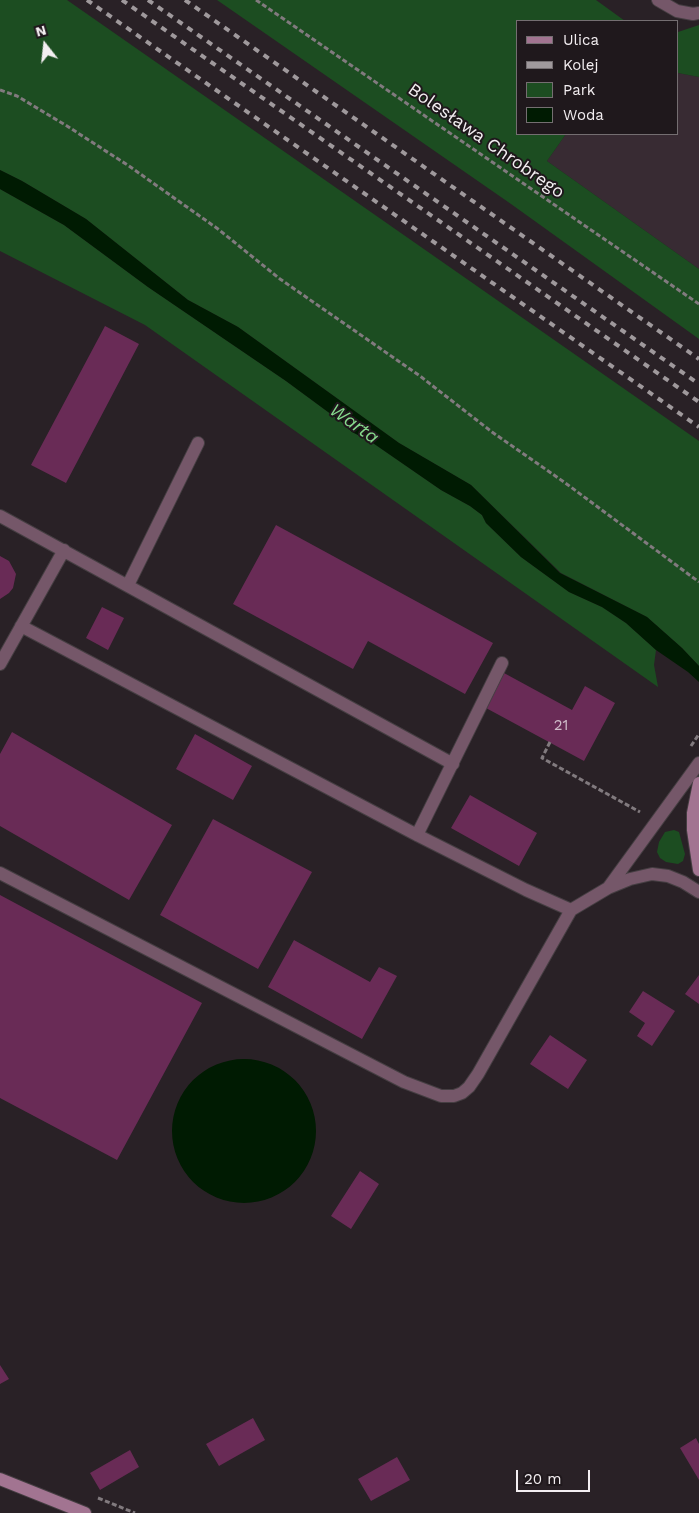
<!DOCTYPE html>
<html>
<head>
<meta charset="utf-8">
<style>
	body { margin:0 }
	#map { position:relative; width:699px; height:1513px; overflow:hidden; background:#292126; font-family:"Work Sans",sans-serif }
	canvas { display:block }
	.legend { position:absolute; left:516px; top:20px; width:162px; height:115px; box-sizing:border-box; background:#1f181c; border:1px solid #746e71; margin:0; padding:6px 9px; list-style:none; font-size:15px; color:#f3eef1 }
	.legend li { display:flex; align-items:center; gap:10px; height:25px }
	.legend b { width:25px; border:1px solid #746e71 }
	.north { position:absolute; left:20px; top:20px; width:50px; height:50px; -webkit-text-stroke:4px #1f181c; paint-order:stroke; rotate:344deg; font-size:14px; font-weight:700; line-height:20px; text-align:center; color:#f3eef1 }
	.north::after { content:''; display:block; margin:auto; width:18px; height:22px; background:#f3eef1; clip-path:polygon(50% 0,100% 100%,50% 72%,0 100%) }
	.scale { position:absolute; left:516px; top:1470px; width:74px; height:22px; box-sizing:border-box; border:2px solid #f3eef1; border-top:0; padding-left:6px; font-size:15px; line-height:18px; white-space:nowrap; color:#f3eef1; -webkit-text-stroke:4px #1f181c; paint-order:stroke }
</style>
</head>
<body>
<div id="map">
<canvas width="699" height="1513"></canvas>
<ul class="legend">
<li><b style="height:6px;background:#a27491"></b>Ulica</li>
<li><b style="height:6px;background:#9f999c"></b>Kolej</li>
<li><b style="height:14px;background:#1c4d21"></b>Park</li>
<li><b style="height:14px;background:#001b02"></b>Woda</li>
</ul>
<div class="north">N</div>
<div class="scale">20 m</div>
</div>
<script>
const c = document.querySelector('canvas').getContext('2d');
c.lineJoin = 'round';
function fillPath(path, color) { c.fillStyle = color; c.fill(path, 'evenodd'); }
const poly = rows => new Path2D(rows.map(r => 'M' + r).join(''));
function stroke(path, color, width, dash) { c.strokeStyle = color; c.lineWidth = width; c.lineCap = dash ? 'butt' : 'round'; c.setLineDash(dash || []); c.stroke(path); }
function label(font, color, halo, rows, align = 'center') {
  c.font = font + ' "Work Sans",sans-serif'; c.lineWidth = 4; c.setLineDash([]); c.textBaseline = 'middle'; c.strokeStyle = halo; c.fillStyle = color; for (const [text, x, y, turn = 0] of rows) {
    c.save(); c.translate(x, y); c.rotate((+turn || 0) * Math.PI / 180); c.textAlign = isNaN(turn) ? turn : align; if (halo) c.strokeText(text, 0, 0); c.fillText(text, 0, 0); c.restore();
  }
}
const built = poly([
	[678,73,699,77,699,269,547,161,566,134,678,134]
]);
const green = poly([
	[0,0,67,0,699,441,699,666,682,648,647,617,561,573,471,485,399,443,238,327,188,300,86,219,22,181,0,170],
	[217,0,596,0,625,21,518,21,518,134,566,134,547,161,699,269,699,339,511,204],
	[699,25,699,77,678,73,678,32],
	[0,189,64,225,148,287,286,381,343,423,352,432,370,441,441,490,470,506,482,515,486,523,521,557,569,592,602,607,626,623,656,650,654,665,658,687,145,325,0,251],
	[674,830,679,832,685,854,683,861,678,864,666,862,660,858,657,852,659,842,665,832]
]);
const water = poly([
	[0,170,22,181,86,219,188,300,238,327,399,443,471,485,560,573,647,617,682,648,699,666,699,682,688,672,656,650,626,623,602,607,569,592,521,557,486,523,482,515,470,506,441,490,370,441,352,432,343,423,286,381,148,287,64,225,0,189],
	'172 1131a72 72 0 1 1 144 0a72 72 0 1 1-144 0Z'
]);
const building = poly([
	[105,326,139,344,66,483,31,465],
	[276,525,493,643,465,694,368,641,353,669,233,604],
	[0,556,9,561,16,574,13,588,9,593,0,599],
	[102,607,124,618,108,650,86,638],
	[504,673,572,710,585,686,615,703,584,761,486,708],
	[12,732,172,825,129,900,0,826,0,754],
	[195,734,252,766,233,800,176,769],
	[470,795,537,833,519,866,451,828],
	[213,819,312,872,258,969,160,915],
	[0,895,202,1003,117,1160,0,1098],
	[294,940,370,982,379,967,397,976,362,1039,268,987],
	[699,975,699,1004,685,994],
	[643,991,675,1011,652,1046,637,1036,645,1023,629,1012],
	[550,1035,587,1060,568,1089,530,1064],
	[360,1171,379,1184,351,1229,331,1216],
	[0,1365,9,1379,0,1384],
	[253,1418,265,1440,219,1466,206,1444],
	[696,1438,699,1444,699,1480,680,1448],
	[130,1450,139,1467,100,1490,90,1473],
	[397,1457,410,1480,371,1501,358,1479]
]);
const path = poly([
	[256,0,699,304],
	[0,90,17,96,67,126,129,166,218,229,280,279,420,376,492,432,564,482,699,582],
	[550,742,542,758,640,812],
	[691,746,699,734],
	[98,1498,135,1513]
]);
const lane = poly([
	[0,516,453,764],
	[128,585,198,443],
	[21,626,417,835,526,890,571,910,608,888,699,763],
	[0,664,64,550],
	[417,835,502,663],
	[0,873,404,1082,441,1096,454,1096,462,1093,469,1087,478,1074,571,910],
	[608,888,630,879,652,874,668,876,683,882,699,892]
]);
const street = poly([
	[658,0,677,11,693,14,699,13]
]);
const secondary = poly([
	[699,783,693,813,693,830,699,870],
	[0,1479,85,1513]
]);
const rail = poly([
	[87,0,699,427],
	[122,0,699,402],
	[148,0,699,384],
	[185,0,699,359]
]);
const numberNames = [
	["21",561,726]
];
const streetNames = [
	["Bolesława Chrobrego",486,141,35]
];
const waterNames = [
	["Warta",354,424,35]
];
fillPath(built, '#382b33');
fillPath(green, '#1c4d21');
fillPath(water, '#001b02');
fillPath(building, '#692b56');
stroke(lane, '#453e42', 14);
stroke(street, '#453e42', 14);
stroke(secondary, '#453e42', 14);
stroke(path, '#817a7e', 3, [5, 2.5]);
stroke(lane, '#755769', 12);
stroke(street, '#755769', 12);
stroke(secondary, '#a27491', 12);
stroke(rail, '#9f999c', 4, [6, 6]);
label('15px', '#d0bdca', null, numberNames);
label('18px', '#f3eef1', '#1f181c', streetNames);
label('italic 19px', '#87da8d', '#1f181c', waterNames);
</script>
</body>
</html>
